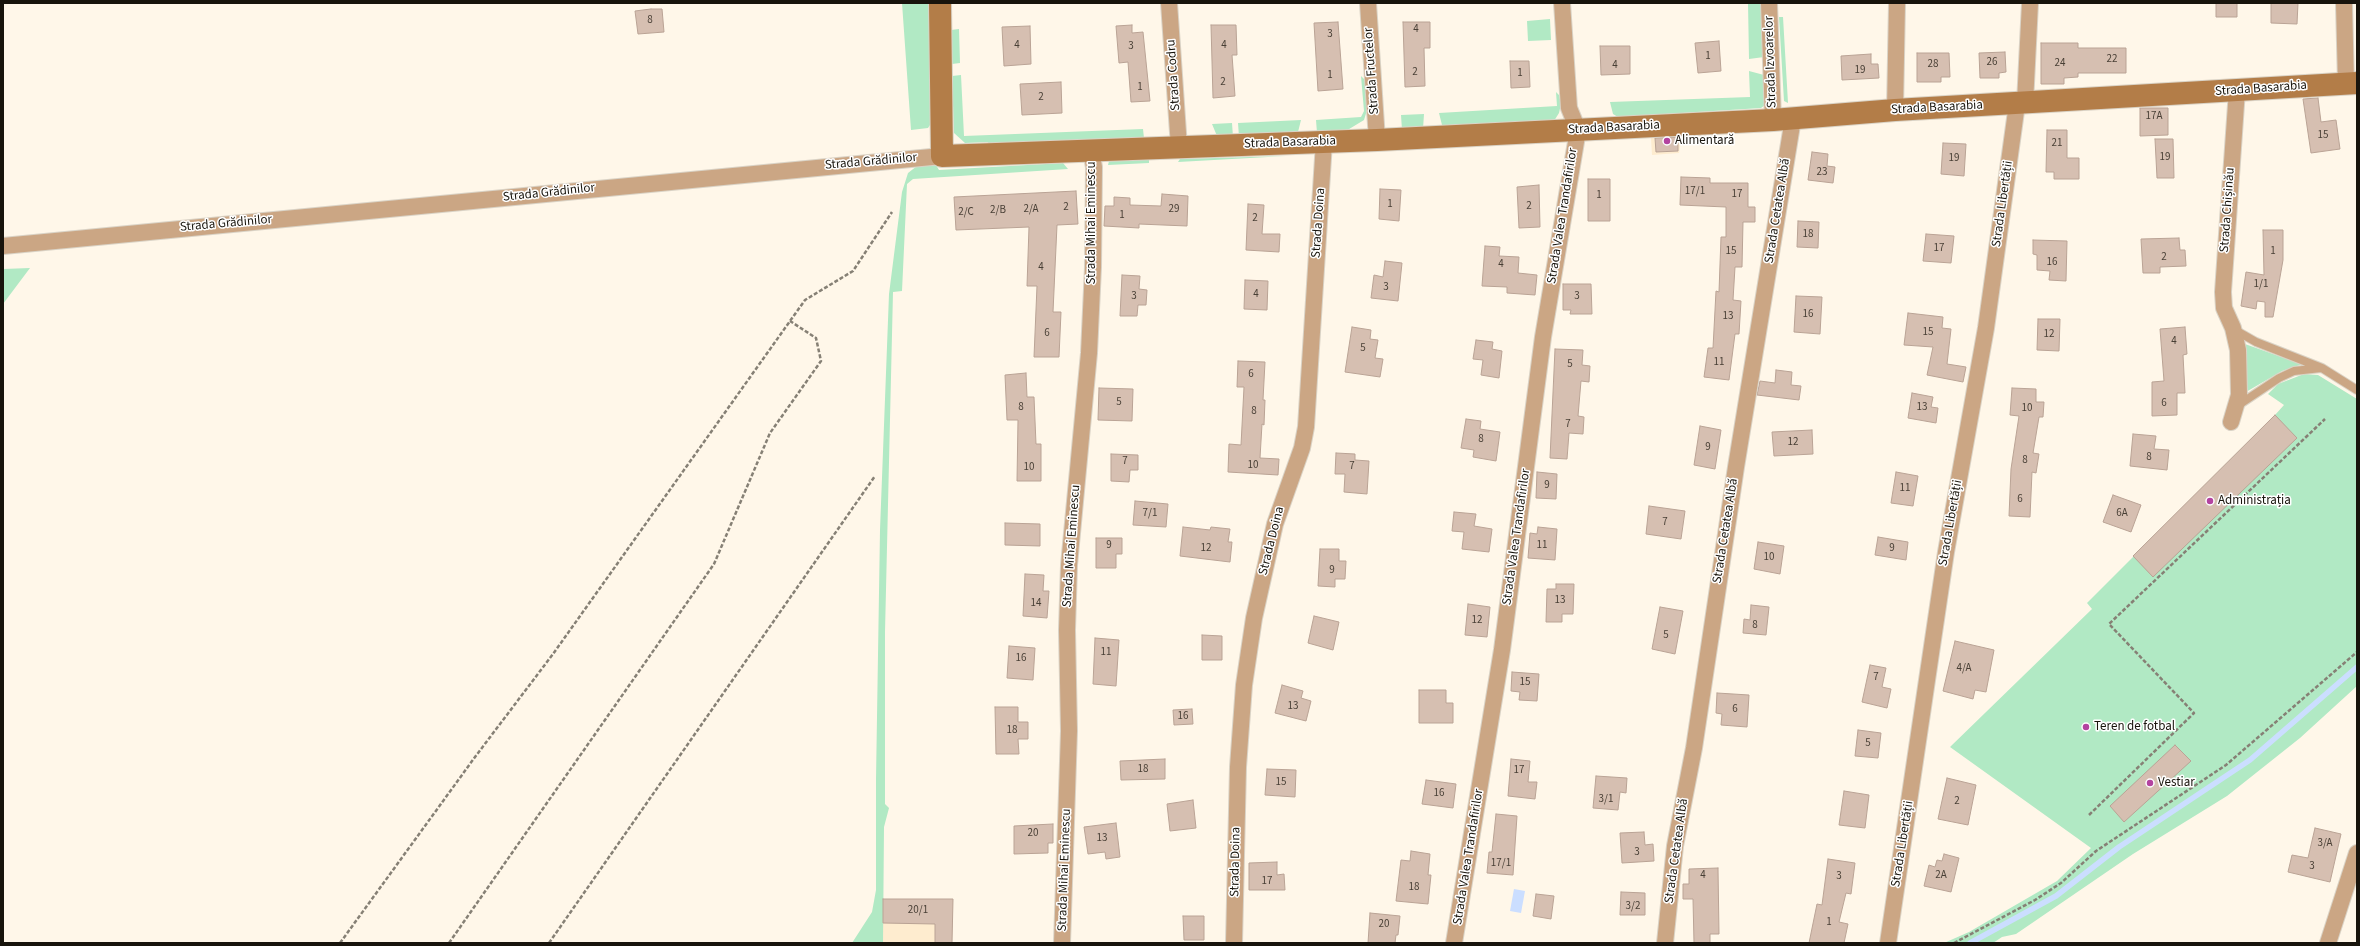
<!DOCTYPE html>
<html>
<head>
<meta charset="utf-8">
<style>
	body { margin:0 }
	#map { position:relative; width:2360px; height:946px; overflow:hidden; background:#fff7e9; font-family:"Source Sans 3",sans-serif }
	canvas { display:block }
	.frame { position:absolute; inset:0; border:4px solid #18140c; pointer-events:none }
</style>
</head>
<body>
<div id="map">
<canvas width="2360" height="946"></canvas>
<div class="frame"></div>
</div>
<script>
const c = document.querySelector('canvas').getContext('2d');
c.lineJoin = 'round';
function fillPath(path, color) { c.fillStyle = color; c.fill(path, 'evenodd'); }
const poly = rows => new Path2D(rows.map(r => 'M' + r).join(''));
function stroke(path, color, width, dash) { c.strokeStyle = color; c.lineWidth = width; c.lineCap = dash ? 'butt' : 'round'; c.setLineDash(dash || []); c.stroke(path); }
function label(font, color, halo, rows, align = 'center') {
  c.font = font + ' "Source Sans 3",sans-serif'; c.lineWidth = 3; c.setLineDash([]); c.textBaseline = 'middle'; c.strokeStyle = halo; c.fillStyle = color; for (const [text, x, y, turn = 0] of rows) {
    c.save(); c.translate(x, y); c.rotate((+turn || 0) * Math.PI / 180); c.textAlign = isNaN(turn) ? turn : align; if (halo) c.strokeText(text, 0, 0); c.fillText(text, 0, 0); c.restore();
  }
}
const built = poly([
	[1682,136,1679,153,1652,155,1651,138],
	[883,899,953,899,952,943,883,943]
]);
const green = poly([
	[902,3,929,3,932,122,928,128,911,130],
	[1748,3,1762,3,1764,57,1749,59],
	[1779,17,1783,17,1788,103,1784,101],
	[1550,19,1551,40,1528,41,1527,21],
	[959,29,960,63,952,64,951,30],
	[1749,71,1764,75,1765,105,1761,108,1618,117,1613,114,1610,102,1750,97],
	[961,75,964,136,1143,129,1144,138,989,145,988,142,965,143,954,133,952,76],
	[1361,76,1365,80,1367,110,1364,120,1336,137,1317,133,1316,120,1361,117,1364,111],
	[1556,92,1559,95,1561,104,1559,113,1554,121,1446,127,1442,125,1439,113,1557,106],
	[1424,114,1423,129,1402,130,1401,115],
	[1301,120,1298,132,1292,135,1239,137,1238,123],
	[1232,123,1233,137,1217,136,1212,124],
	[1286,156,1178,162,1180,159],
	[1149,159,1149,163,1108,165,1109,161],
	[1063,163,1068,169,913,179,907,184,902,291,893,292,885,632,885,804,889,808,884,827,883,943,852,943,872,912,876,890,876,779,880,530,889,294,902,192,908,173,917,166,936,165,939,170],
	[30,268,3,304,3,269],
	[2245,344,2287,359,2303,364,2282,371,2246,392,2247,366],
	[2304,374,2318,375,2357,399,2357,686,2300,738,2227,796,2133,854,2016,934,2002,937,1993,943,1944,943,1969,932,2057,881,2091,848,1950,747,2092,609,2087,603,2275,415,2284,405,2268,394,2278,384]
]);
const water = poly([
	[1514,889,1525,891,1521,913,1510,911]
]);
const stream = poly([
	[1970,943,2056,896,2119,847,2250,760,2357,667]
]);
const building = poly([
	[2216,3,2237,3,2237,17,2216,17,2216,3],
	[2271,3,2298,3,2297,24,2271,23,2271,3],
	[651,9,662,9,664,32,638,34,635,11,651,9],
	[1338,22,1343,89,1318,91,1314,23,1338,22],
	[1403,22,1430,22,1430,48,1424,48,1425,86,1405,87,1403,22],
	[1132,25,1132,33,1143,32,1150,101,1131,102,1128,62,1119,63,1116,26,1132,25],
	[1211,25,1236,25,1237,55,1232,55,1235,96,1213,98,1211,25],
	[1030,26,1031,64,1004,66,1002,27,1030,26],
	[1719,41,1721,71,1698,73,1695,43,1719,41],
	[2041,43,2078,43,2078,48,2126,48,2126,73,2078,73,2078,77,2064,78,2064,84,2041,84,2041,43],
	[1600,46,1630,46,1630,74,1601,75,1600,46],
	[2005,52,2006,72,1999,73,1999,78,1980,78,1979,53,2005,52],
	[1917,53,1949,53,1950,77,1941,77,1941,82,1917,82,1917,53],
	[1871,54,1871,64,1878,64,1879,78,1842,80,1841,56,1871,54],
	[1510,61,1529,61,1530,87,1511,88,1510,61],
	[1061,82,1062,113,1022,115,1020,84,1061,82],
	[2318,98,2321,122,2336,120,2340,149,2311,153,2303,99,2318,98],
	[2140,108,2168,108,2168,135,2140,136,2140,108],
	[2047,130,2067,130,2067,158,2079,158,2079,179,2054,179,2054,172,2046,172,2047,130],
	[1678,137,1678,151,1656,152,1655,138,1678,137],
	[2155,139,2173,139,2174,178,2157,178,2155,139],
	[1943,143,1966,144,1964,176,1941,174,1943,143],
	[1812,152,1828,154,1827,166,1835,167,1833,183,1808,180,1812,152],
	[1681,177,1710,178,1710,183,1748,183,1748,207,1755,207,1755,222,1743,222,1742,267,1735,267,1733,300,1741,301,1739,334,1735,334,1729,380,1704,377,1708,348,1713,348,1716,291,1719,292,1721,237,1726,237,1726,207,1680,205,1681,177],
	[1588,179,1610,179,1610,221,1588,221,1588,179],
	[1539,185,1540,227,1519,228,1517,187,1539,185],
	[1380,189,1401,190,1399,221,1379,219,1380,189],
	[1076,191,1078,224,1057,225,1053,312,1061,312,1059,357,1034,357,1037,286,1027,286,1029,227,956,230,954,197,1076,191],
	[1162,194,1188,196,1187,226,1139,224,1139,228,1104,226,1105,206,1114,206,1114,197,1130,198,1130,205,1161,206,1162,194],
	[1248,204,1264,205,1262,234,1280,234,1279,252,1246,250,1248,204],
	[1798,221,1819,222,1818,248,1797,247,1798,221],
	[2263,230,2283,230,2283,260,2273,317,2265,317,2265,302,2257,301,2256,309,2241,306,2246,272,2264,275,2263,230],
	[1926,234,1954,236,1951,263,1923,261,1926,234],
	[2179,238,2180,250,2185,250,2186,266,2160,267,2160,273,2143,273,2141,239,2179,238],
	[2033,240,2067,241,2066,281,2049,280,2050,271,2037,270,2037,255,2033,254,2033,240],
	[1485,246,1500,247,1499,256,1519,257,1518,273,1537,275,1535,295,1507,293,1507,287,1482,286,1485,246],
	[1385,261,1402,263,1398,301,1371,298,1374,275,1383,277,1385,261],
	[1122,275,1140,276,1139,289,1147,290,1146,305,1138,305,1137,316,1120,316,1122,275],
	[1245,280,1268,281,1267,310,1244,309,1245,280],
	[1563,284,1591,284,1592,314,1570,314,1571,310,1563,310,1563,284],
	[1796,296,1822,297,1820,334,1794,332,1796,296],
	[1908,313,1943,317,1942,328,1951,329,1947,364,1966,367,1963,382,1927,375,1933,347,1904,345,1908,313],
	[2038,319,2060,319,2059,351,2037,350,2038,319],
	[1352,327,1371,330,1370,339,1378,340,1375,358,1383,359,1380,377,1345,372,1352,327],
	[2185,327,2187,354,2183,355,2185,393,2177,393,2177,415,2152,416,2152,382,2164,381,2160,329,2185,327],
	[1476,340,1493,342,1492,349,1502,351,1499,378,1481,375,1483,360,1473,359,1476,340],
	[1555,349,1583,350,1582,365,1590,366,1589,382,1581,381,1578,416,1584,417,1583,434,1569,433,1567,459,1550,458,1555,349],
	[1238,361,1265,362,1263,400,1265,400,1264,425,1262,424,1260,458,1279,459,1278,475,1228,472,1229,444,1241,445,1244,387,1237,387,1238,361],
	[1776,370,1792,372,1791,385,1801,386,1799,400,1757,395,1760,381,1775,383,1776,370],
	[1026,373,1027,397,1034,397,1036,444,1041,444,1041,481,1017,481,1018,420,1007,420,1005,375,1026,373],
	[1099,388,1133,389,1132,421,1098,420,1099,388],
	[2012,388,2036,389,2036,402,2044,402,2043,417,2039,417,2033,453,2039,454,2036,473,2032,472,2030,517,2009,516,2011,469,2019,416,2010,415,2012,388],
	[1912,393,1933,397,1931,407,1938,408,1936,423,1908,418,1912,393],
	[2275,415,2297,438,2153,577,2133,556,2275,415],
	[1466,419,1481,421,1480,429,1500,432,1496,461,1473,457,1474,450,1461,448,1466,419],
	[1700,426,1721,430,1715,469,1694,465,1700,426],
	[1812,430,1813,454,1774,456,1772,432,1812,430],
	[2133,434,2156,436,2154,449,2169,450,2167,470,2130,466,2133,434],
	[1336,453,1355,454,1355,460,1369,461,1367,494,1344,492,1345,474,1335,474,1336,453],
	[1111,454,1138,455,1138,470,1130,470,1129,482,1111,481,1111,454],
	[1537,472,1557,474,1556,499,1536,498,1537,472],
	[1896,472,1918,476,1913,506,1891,503,1896,472],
	[2113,495,2141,505,2131,532,2103,522,2113,495],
	[1135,501,1168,504,1166,527,1133,525,1135,501],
	[1649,506,1685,511,1681,539,1646,534,1649,506],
	[1454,512,1476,514,1474,526,1492,529,1489,552,1462,549,1464,532,1452,531,1454,512],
	[1005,523,1040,524,1040,546,1005,545,1005,523],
	[1183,527,1210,530,1211,527,1230,529,1228,542,1232,542,1230,562,1180,556,1183,527],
	[1538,527,1557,529,1555,560,1528,558,1530,533,1537,534,1538,527],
	[1878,537,1908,542,1906,560,1875,555,1878,537],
	[1096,538,1122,538,1122,554,1116,554,1116,568,1096,568,1096,538],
	[1758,542,1784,546,1780,574,1754,569,1758,542],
	[1320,549,1339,549,1339,561,1346,561,1345,579,1335,579,1335,587,1318,586,1320,549],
	[1025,574,1044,575,1043,591,1049,591,1047,618,1023,616,1025,574],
	[1556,584,1574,584,1573,614,1562,614,1562,622,1546,622,1547,589,1556,589,1556,584],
	[1468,604,1490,607,1487,637,1465,635,1468,604],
	[1751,605,1769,607,1766,635,1743,633,1744,619,1750,620,1751,605],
	[1660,607,1683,611,1675,654,1652,649,1660,607],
	[1314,616,1339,622,1333,650,1308,643,1314,616],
	[1202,635,1222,636,1222,660,1202,660,1202,635],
	[1095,638,1119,640,1116,686,1093,684,1095,638],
	[1955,641,1994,650,1986,692,1975,690,1973,699,1943,691,1955,641],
	[1009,646,1035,648,1033,680,1007,678,1009,646],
	[1870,665,1886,668,1882,687,1891,689,1887,708,1862,702,1870,665],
	[1512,672,1539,674,1537,701,1519,700,1520,692,1511,691,1512,672],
	[1282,685,1303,691,1301,698,1311,701,1306,721,1275,713,1282,685],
	[1419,690,1446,690,1446,703,1453,703,1453,723,1419,723,1419,690],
	[1717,693,1749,695,1747,727,1721,725,1722,714,1716,713,1717,693],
	[995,707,1018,707,1018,722,1028,722,1028,739,1018,739,1019,754,996,754,995,707],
	[1192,709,1193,724,1174,725,1173,710,1192,709],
	[1858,730,1881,733,1878,758,1855,756,1858,730],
	[2175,745,2191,761,2124,822,2110,806,2175,745],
	[1165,759,1165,779,1121,780,1120,761,1165,759],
	[1511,759,1530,761,1528,782,1537,782,1535,799,1508,796,1511,759],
	[1267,769,1296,770,1295,797,1265,795,1267,769],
	[1596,776,1627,778,1626,793,1620,792,1618,810,1593,808,1596,776],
	[1947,778,1976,785,1968,825,1938,819,1947,778],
	[1426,780,1456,784,1453,808,1422,804,1426,780],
	[1844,791,1869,795,1865,828,1839,825,1844,791],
	[1193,800,1196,828,1170,831,1167,804,1193,800],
	[1496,814,1517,816,1513,875,1487,873,1489,852,1492,852,1496,814],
	[1116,823,1120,857,1106,859,1105,852,1088,854,1084,827,1116,823],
	[1053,824,1053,843,1048,843,1048,853,1014,854,1014,826,1053,824],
	[2315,828,2341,834,2330,882,2288,872,2292,855,2308,858,2315,828],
	[1644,832,1645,845,1653,844,1654,861,1622,863,1620,833,1644,832],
	[1411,851,1430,854,1428,875,1431,875,1428,904,1396,901,1401,860,1410,861,1411,851],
	[1944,854,1959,858,1951,892,1924,886,1929,865,1935,867,1937,860,1942,861,1944,854],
	[1828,859,1855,863,1851,894,1846,893,1839,922,1848,924,1844,943,1809,943,1817,904,1822,905,1828,859],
	[1277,862,1277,875,1284,874,1285,890,1249,890,1249,863,1277,862],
	[1718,868,1719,934,1710,934,1710,943,1694,943,1693,899,1683,899,1683,884,1689,884,1689,869,1718,868],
	[1621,892,1645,893,1645,915,1620,915,1621,892],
	[1536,894,1554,896,1551,919,1533,916,1536,894],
	[883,899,953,899,952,943,935,943,935,924,883,923,883,899],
	[1370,913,1400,916,1398,935,1396,935,1395,943,1368,943,1370,913],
	[1183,916,1204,916,1204,940,1184,940,1183,916]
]);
const path = poly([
	[2089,815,2194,713,2109,624,2325,419],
	[340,943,475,757,553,654,805,300,853,271,892,212],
	[449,943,714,564,770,433,821,361,816,338,790,321],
	[549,943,875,476],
	[1954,943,2035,900,2061,883,2096,851,2226,765,2357,652]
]);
const lane = poly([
	[2235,330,2256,342,2322,368,2357,390],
	[2237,406,2279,378,2294,371,2321,368]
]);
const street = poly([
	[1169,3,1179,147],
	[1368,3,1377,140],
	[1769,3,1773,120],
	[2344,3,2346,84],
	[2025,103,2030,3],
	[1895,110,1897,3],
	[3,246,942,156],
	[2231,422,2239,395,2238,350,2233,328,2224,308,2223,292,2237,90],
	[1062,943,1069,731,1067,630,1069,565,1089,353,1093,267,1094,167,1091,151],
	[1234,943,1238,767,1244,685,1254,618,1275,524,1302,448,1306,427,1324,142],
	[1454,943,1502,650,1543,337,1578,130,1569,108,1562,3],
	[1665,943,1675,846,1694,748,1736,467,1793,119],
	[1888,943,1946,552,1986,328,2017,104],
	[2328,943,2357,853]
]);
const secondary = poly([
	[940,3,942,156,1377,140,1773,120,1895,110,2357,83]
]);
const markers = [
	[1667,141,4,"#b343a0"],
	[2210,501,4,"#b343a0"],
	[2086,727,4,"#b343a0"],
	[2150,783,4,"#b343a0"]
];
const numberNames = [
	["8",650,21],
	["4",1416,30],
	["3",1330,35],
	["4",1017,46],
	["4",1224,46],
	["3",1131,47],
	["1",1708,57],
	["22",2112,60],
	["26",1992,63],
	["24",2060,64],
	["28",1933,65],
	["4",1615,66],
	["19",1860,71],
	["2",1415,73],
	["1",1520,74],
	["1",1330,76],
	["2",1223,83],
	["1",1140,88],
	["2",1041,98],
	["17A",2154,117],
	["15",2323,136],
	["21",2057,144],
	["19",2165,158],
	["19",1954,159],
	["23",1822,173],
	["17/1",1695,192],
	["17",1737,195],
	["1",1599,196],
	["1",1390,205],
	["2",1529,207],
	["2",1066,208],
	["2/A",1031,210],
	["29",1174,210],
	["2/B",998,211],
	["2/C",966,213],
	["1",1122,216],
	["2",1255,219],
	["18",1808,235],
	["17",1939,249],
	["15",1731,252],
	["1",2273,252],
	["2",2164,258],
	["16",2052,263],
	["4",1501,265],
	["4",1041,268],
	["1/1",2261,285],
	["3",1386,288],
	["4",1256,295],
	["3",1134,297],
	["3",1577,297],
	["16",1808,315],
	["13",1728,317],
	["15",1928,333],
	["6",1047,334],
	["12",2049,335],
	["4",2174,342],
	["5",1363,349],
	["11",1719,363],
	["5",1570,365],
	["6",1251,375],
	["5",1119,403],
	["6",2164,404],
	["8",1021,408],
	["13",1922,408],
	["10",2027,409],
	["8",1254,412],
	["7",1568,425],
	["8",1481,440],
	["12",1793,443],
	["9",1708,448],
	["8",2149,458],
	["8",2025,461],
	["7",1125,462],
	["10",1253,466],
	["7",1352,467],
	["10",1029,468],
	["9",1547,486],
	["11",1905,489],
	["6",2020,500],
	["7/1",1150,514],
	["6A",2122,514],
	["7",1665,523],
	["9",1109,546],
	["11",1542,546],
	["12",1206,549],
	["9",1892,549],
	["10",1769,558],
	["9",1332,571],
	["13",1560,601],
	["14",1036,604],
	["12",1477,621],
	["8",1755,626],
	["5",1666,636],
	["11",1106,653],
	["16",1021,659],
	["4/A",1964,669],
	["7",1876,678],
	["15",1525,683],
	["13",1293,707],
	["6",1735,710],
	["16",1183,717],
	["18",1012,731],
	["5",1868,744],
	["18",1143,770],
	["17",1519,771],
	["15",1281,783],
	["16",1439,794],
	["3/1",1606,800],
	["2",1957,802],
	["20",1033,834],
	["13",1102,839],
	["3/A",2325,844],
	["3",1637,853],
	["17/1",1501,864],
	["3",2312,867],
	["4",1703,876],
	["2A",1941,876],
	["3",1839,877],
	["17",1267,882],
	["18",1414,888],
	["3/2",1633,907],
	["20/1",918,911],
	["1",1829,923],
	["20",1384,925]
];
const streetNames = [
	["Strada Izvoarelor",1771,62,-92],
	["Strada Fructelor",1372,71,-94],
	["Strada Codru",1174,75,-94],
	["Strada Basarabia",2261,89,-4],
	["Strada Basarabia",1937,108,-3],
	["Strada Basarabia",1614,128,-3],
	["Strada Basarabia",1290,143,-2],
	["Strada Grădinilor",871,162,-5],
	["Strada Grădinilor",549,193,-6],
	["Strada Libertății",2003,204,-82],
	["Strada Chișinău",2228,210,-86],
	["Strada Cetatea Albă",1778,211,-81],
	["Strada Valea Trandafirilor",1563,216,-81],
	["Strada Mihai Eminescu",1092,223,-90],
	["Strada Doina",1319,223,-86],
	["Strada Grădinilor",226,224,-5],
	["Strada Libertății",1951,523,-80],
	["Strada Cetatea Albă",1726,531,-81],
	["Strada Valea Trandafirilor",1517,537,-82],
	["Strada Doina",1272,541,-76],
	["Strada Mihai Eminescu",1072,546,-86],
	["Strada Libertății",1903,844,-81],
	["Strada Cetatea Albă",1677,851,-82],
	["Strada Valea Trandafirilor",1469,857,-81],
	["Strada Doina",1236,862,-89],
	["Strada Mihai Eminescu",1065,870,-88]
];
const poiNames = [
	["Alimentară",1675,141],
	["Administrația",2218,501],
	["Teren de fotbal",2094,727],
	["Vestiar",2158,783]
];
fillPath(built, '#feeccf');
fillPath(green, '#b1e9c4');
fillPath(water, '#cbdeff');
stroke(stream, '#cbdeff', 5.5);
fillPath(building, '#d6bfb1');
stroke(building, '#baa395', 1);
stroke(lane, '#dad3c6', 10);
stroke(street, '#dad3c6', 18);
stroke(secondary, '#dad3c6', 24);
stroke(path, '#868075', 2.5, [4, 2]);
stroke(lane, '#cba684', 8);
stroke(street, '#cba684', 16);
stroke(secondary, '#b37d48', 22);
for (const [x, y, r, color] of markers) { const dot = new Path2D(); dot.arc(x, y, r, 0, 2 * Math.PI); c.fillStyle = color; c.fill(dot); stroke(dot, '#fff', 1.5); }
label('11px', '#483f35', null, numberNames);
label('13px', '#18140c', '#fff', streetNames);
label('13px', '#18140c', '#fff', poiNames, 'left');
</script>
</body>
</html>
